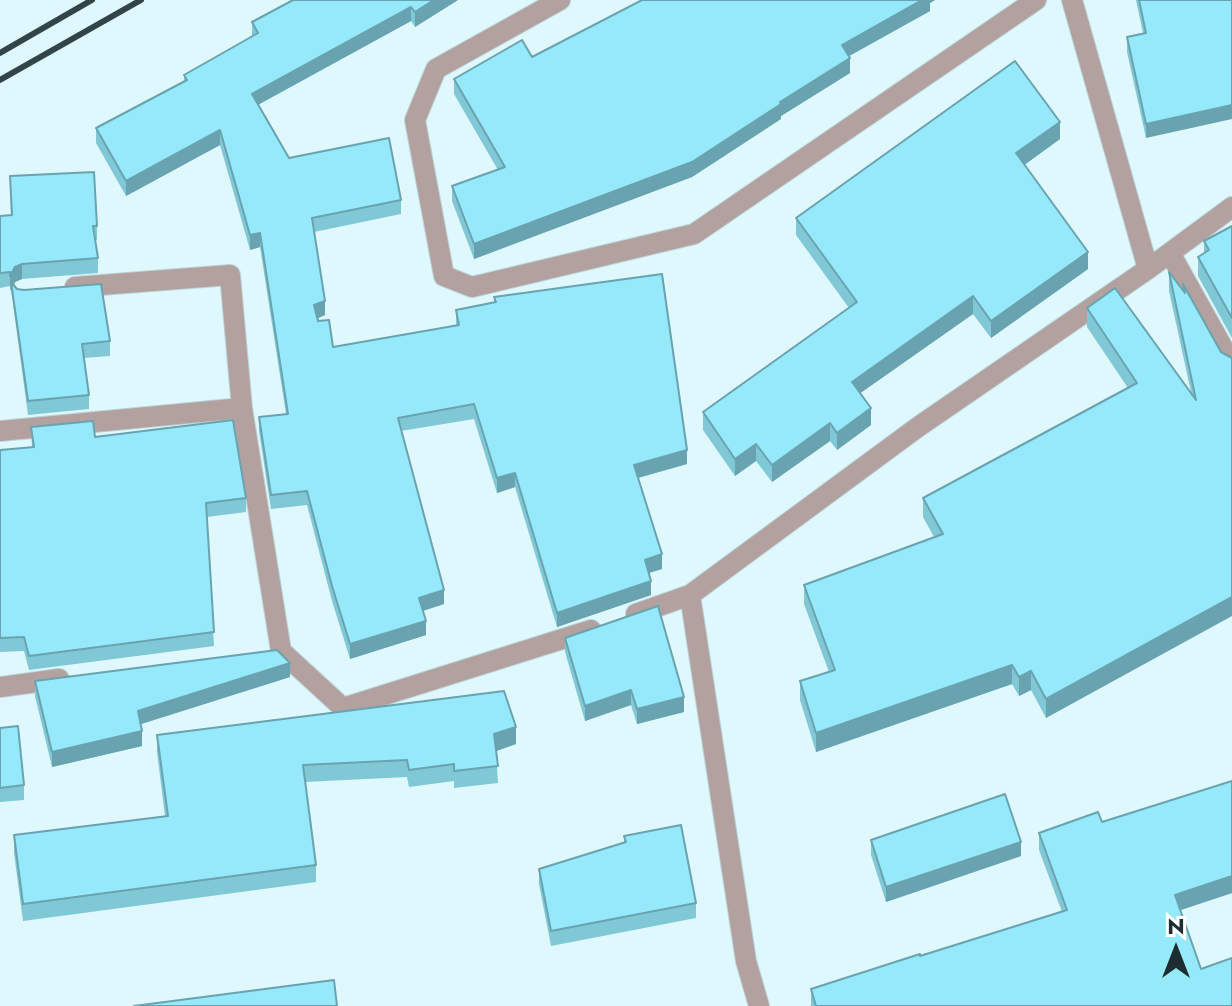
<!DOCTYPE html>
<html>
<head>
<meta charset="utf-8">
<style>
	body { margin:0 }
	#map { position:relative; width:1232px; height:1006px; overflow:hidden; background:#def8fd; font-family:Jost,sans-serif }
	canvas { display:block }
	.north { position:absolute; left:1136px; top:910px; width:80px; height:80px; -webkit-text-stroke:6px #fff; paint-order:stroke; rotate:0deg; font-size:22px; font-weight:700; line-height:32px; text-align:center; color:#1d2e32 }
	.north::after { content:''; display:block; margin:auto; width:28px; height:36px; background:#1d2e32; clip-path:polygon(50% 0,100% 100%,50% 72%,0 100%) }
</style>
</head>
<body>
<div id="map">
<canvas width="1232" height="1006"></canvas>
<div class="north">N</div>
</div>
<script>
const c = document.querySelector('canvas').getContext('2d');
c.lineJoin = 'round';
const poly = rows => new Path2D(rows.map(r => 'M' + r).join(''));
function stroke(path, color, width, dash) { c.strokeStyle = color; c.lineWidth = width; c.lineCap = dash ? 'butt' : 'round'; c.setLineDash(dash || []); c.stroke(path); }
function fillPath(path, color) { c.fillStyle = color; c.fill(path, 'evenodd'); }
const minor = poly([
	[560,0,436,69,415,120,444,276,472,287,694,234,1036,0],
	[1072,0,1148,269],
	[1170,253,1232,364],
	[75,287,230,275,242,408],
	[0,431,242,408,281,651,343,708,591,630],
	[690,595,746,961,759,1006],
	[636,614,690,595,918,427,1148,269,1232,207],
	[0,687,59,679]
]);
const rail = poly([
	[0,53,92,0],
	[0,80,141,0]
]);
const wall = poly([
	[293,0,458,0,415,27,411,21,258,105,289,158,401,200,401,214,314,232,325,315,318,318,333,347,456,325,456,310,494,302,494,297,687,464,638,478,662,569,649,573,651,595,557,627,515,487,497,493,474,419,401,431,444,604,423,611,426,635,350,659,332,601,307,505,271,509,259,431,259,417,286,414,260,247,250,250,220,145,126,196,96,143,96,128,184,81,184,75,252,36,252,22],
	[642,0,935,0,930,3,930,11,849,56,850,73,781,116,781,119,692,177,474,259,452,201,452,186,498,170,454,94,454,79,532,57],
	[1136,0,1232,0,1146,138,1127,52,1127,37,1143,33],
	[1060,139,1024,165,1088,269,991,338,973,314,860,393,871,425,837,450,830,441,772,482,756,461,735,476,703,430,703,412,849,308,796,235,796,218],
	[10,176,97,226,97,240,95,240,98,258,98,273,22,279,15,282,14,285,17,289,110,341,110,356,84,358,89,395,89,409,28,415,11,289,10,291,10,286,0,288,0,216,11,215],
	[1232,226,1232,338,1198,276,1198,257,1204,254,1204,241],
	[1169,272,1183,290,1183,284,1221,352,1046,718,1031,690,1019,696,1012,684,816,752,800,700,800,681,829,672,804,604,804,585,934,537,923,517,923,498,1128,388,1087,327,1087,308,1191,392,1169,291],
	[31,427,95,437,246,498,246,512,207,517,214,646,29,670,24,651,0,652,0,450,32,447],
	[565,638,684,712,637,724,631,705,585,721,565,652],
	[290,677,141,724,142,746,52,767,35,696,35,681],
	[0,728,24,785,24,800,0,802],
	[157,735,516,744,496,751,498,783,454,788,454,781,409,787,407,777,305,782,316,865,316,882,23,921,14,853,14,835,165,816,157,752],
	[1232,781,1232,893,1180,910,1201,969,1232,1006,811,1006,811,989,1062,912,1039,850,1039,833,1102,822],
	[624,836,696,903,696,918,551,946,539,884,539,869,624,843],
	[871,840,1021,856,886,902,871,855]
]);
const shadedWall = poly([
	[434,0,458,0,415,27,415,12],
	[922,0,935,0,930,3,930,11,842,60,842,45],
	[411,7,411,21,252,108,252,94],
	[850,58,850,73,781,116,781,119,692,177,474,259,474,244,780,102],
	[1232,105,1232,119,1146,138,1146,124],
	[1060,122,1060,139,1016,171,1016,153],
	[220,130,220,145,126,196,126,181],
	[260,233,260,247,250,250,250,235],
	[1088,252,1088,269,991,338,991,321],
	[22,264,22,279,15,282,12,288,11,282,10,291,10,276,15,267],
	[973,296,973,314,852,399,852,382],
	[325,301,325,315,314,320,314,305],
	[871,408,871,425,837,450,837,433],
	[830,423,830,441,772,482,772,465],
	[756,444,756,461,735,476,735,459],
	[687,450,687,464,634,479,634,465],
	[515,473,515,487,497,493,497,478],
	[662,554,662,569,645,574,645,560],
	[651,581,651,595,557,627,557,613],
	[444,590,444,604,419,612,419,598],
	[1232,597,1232,616,1046,718,1046,699],
	[426,621,426,635,350,659,350,644],
	[290,663,290,677,138,725,138,711],
	[1012,665,1012,684,816,752,816,733],
	[1031,671,1031,690,1019,696,1019,677],
	[631,690,631,705,585,721,585,706],
	[684,697,684,712,637,724,637,709],
	[516,727,516,744,494,752,494,734],
	[142,731,142,746,52,767,52,752],
	[1021,842,1021,856,886,902,886,887],
	[1232,876,1232,893,1175,912,1175,895]
]);
const building = poly([
	[293,0,434,0,415,12,411,7,252,94,289,158,389,138,401,200,312,218,325,301,314,305,318,321,329,320,333,347,459,325,456,310,496,302,494,297,662,274,687,450,634,465,662,554,645,560,651,581,557,613,515,473,497,478,474,404,398,418,444,590,419,598,426,621,350,644,332,586,307,491,271,495,259,417,288,414,260,233,250,235,220,130,126,181,96,128,187,80,184,75,258,33,252,22,293,0],
	[642,0,922,0,842,45,850,58,780,102,781,104,692,162,474,244,452,186,505,167,454,79,522,40,532,57,642,0],
	[1139,0,1232,0,1232,105,1146,124,1127,37,1146,33,1139,0],
	[1015,61,1060,122,1016,153,1088,252,991,321,973,296,852,382,871,408,837,433,830,423,772,465,756,444,735,459,703,412,857,302,796,218,1015,61],
	[94,172,97,226,93,226,98,258,22,264,15,267,10,276,10,272,0,273,0,216,12,215,10,176,94,172],
	[1232,226,1232,318,1198,257,1209,250,1204,241,1232,226],
	[1169,272,1185,293,1183,284,1221,352,1232,358,1232,597,1046,699,1031,671,1019,677,1012,665,816,733,800,681,835,670,804,585,943,534,923,498,1137,383,1087,308,1115,288,1196,400,1169,272],
	[11,282,17,289,24,290,101,284,110,341,82,344,89,395,28,401,11,282],
	[233,420,246,498,206,503,214,632,29,656,24,637,0,638,0,450,34,447,31,427,93,421,95,437,233,420],
	[658,606,684,697,637,709,631,690,585,706,565,638,658,606],
	[277,650,290,663,138,711,142,731,52,752,35,681,277,650],
	[504,691,516,727,494,734,498,766,454,771,454,764,409,770,407,760,303,765,316,865,23,904,14,835,168,816,157,735,504,691],
	[18,726,24,785,0,788,0,728,18,726],
	[1232,781,1232,876,1175,895,1201,969,1232,958,1232,1006,816,1006,811,989,920,954,920,956,1067,910,1039,833,1098,812,1102,822,1232,781],
	[1005,794,1021,842,886,887,871,840,1005,794],
	[681,825,696,903,551,931,539,869,626,842,624,836,681,825],
	[334,980,337,1006,134,1006,334,980]
]);
stroke(minor, '#bbd4d8', 22);
stroke(minor, '#b3a19f', 20);
stroke(rail, '#324449', 6);
fillPath(wall, '#81c8d7');
fillPath(shadedWall, '#69a3af');
fillPath(building, '#96e9fa');
stroke(building, '#69a3af', 2);
</script>
</body>
</html>
